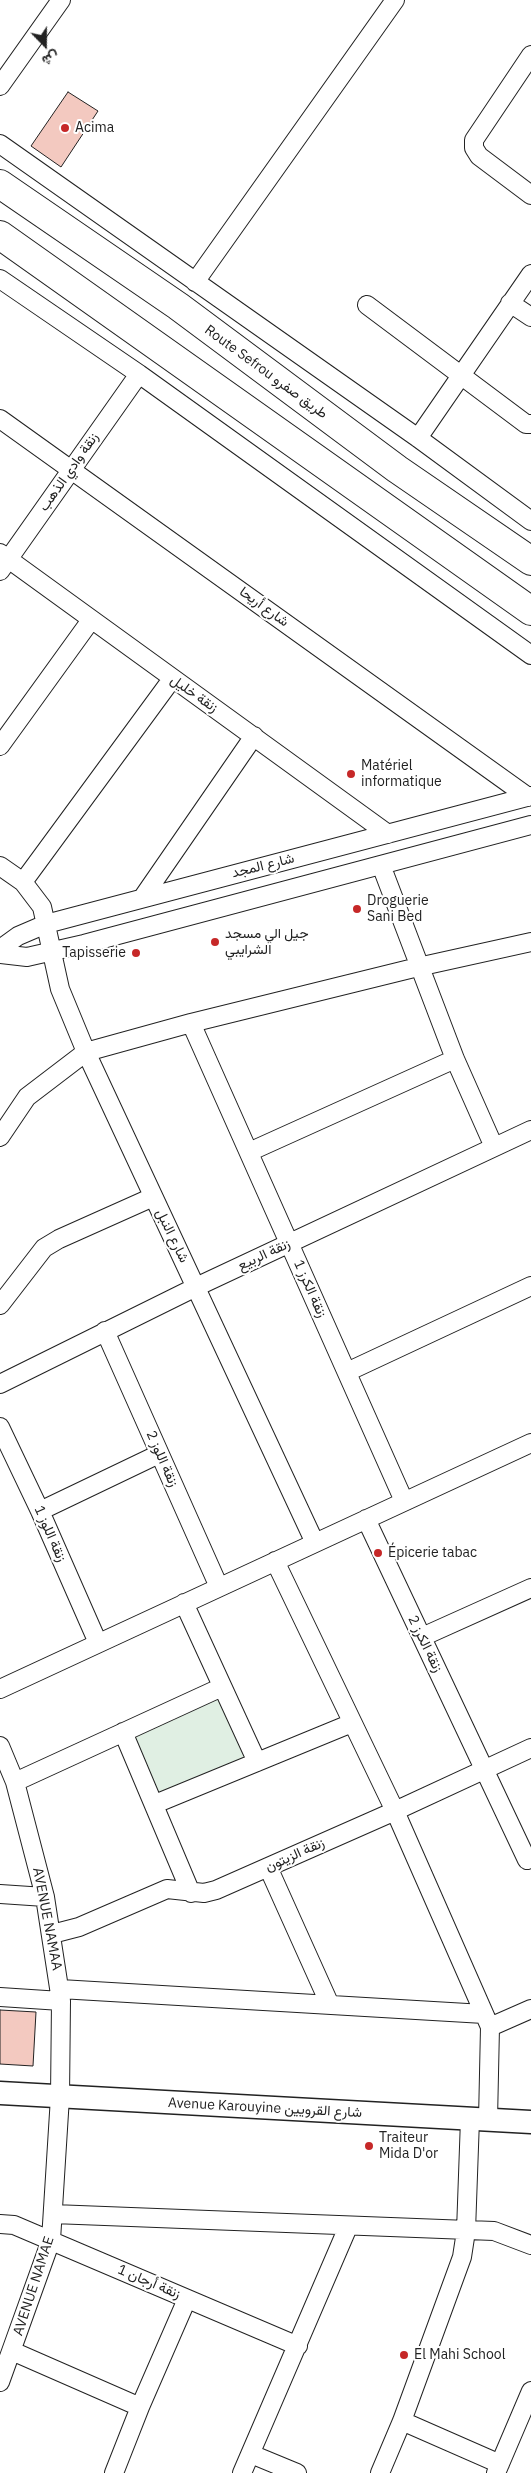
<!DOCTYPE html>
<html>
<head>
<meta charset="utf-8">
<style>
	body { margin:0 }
	#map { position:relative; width:531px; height:2473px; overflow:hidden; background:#fff; font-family:"IBM Plex Sans",Vazirmatn,sans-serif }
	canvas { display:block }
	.north { position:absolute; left:20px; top:20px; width:50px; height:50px; -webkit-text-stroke:4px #fff; paint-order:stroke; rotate:158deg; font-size:14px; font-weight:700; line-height:20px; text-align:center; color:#222 }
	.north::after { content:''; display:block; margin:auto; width:18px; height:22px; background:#222; clip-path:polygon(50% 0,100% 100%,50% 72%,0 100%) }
</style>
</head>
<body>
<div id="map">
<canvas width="531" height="2473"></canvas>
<div class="north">ش</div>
</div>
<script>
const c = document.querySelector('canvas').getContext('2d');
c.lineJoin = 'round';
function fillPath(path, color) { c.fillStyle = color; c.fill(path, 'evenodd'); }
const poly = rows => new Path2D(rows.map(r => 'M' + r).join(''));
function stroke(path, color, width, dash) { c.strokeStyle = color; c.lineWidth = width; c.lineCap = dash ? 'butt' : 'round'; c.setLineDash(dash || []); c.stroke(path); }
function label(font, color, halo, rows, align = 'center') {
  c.font = font + ' "IBM Plex Sans",Vazirmatn,sans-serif'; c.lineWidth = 4; c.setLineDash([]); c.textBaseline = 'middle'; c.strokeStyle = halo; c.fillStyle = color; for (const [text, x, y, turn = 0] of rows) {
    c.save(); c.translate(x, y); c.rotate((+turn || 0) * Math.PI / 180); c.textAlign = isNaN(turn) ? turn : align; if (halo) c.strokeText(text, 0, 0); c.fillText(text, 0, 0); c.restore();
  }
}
const green = poly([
	[218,1690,251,1764,155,1803,125,1732,218,1690]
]);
const building = poly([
	[68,92,98,111,61,167,31,146,68,92],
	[0,2010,36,2012,33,2066,0,2064,0,2010]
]);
const minor = poly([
	[531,55,474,140,474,148,479,156,531,195],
	[0,86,61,0],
	[0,144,418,438,531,521],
	[0,279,139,374,531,655],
	[195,282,395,0],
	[510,303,531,317],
	[367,305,526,424,531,424],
	[0,419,528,797],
	[418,438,531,274],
	[0,553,388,834],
	[0,571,139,374],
	[0,746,91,620],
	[381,865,455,1059,494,1147],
	[0,866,23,882,42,907,60,989,86,1052,315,1543],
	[23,882,172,679],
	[143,897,254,736],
	[0,949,18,936,46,924,531,796],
	[0,954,27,957,84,944,531,825],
	[191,1023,404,1501],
	[0,1137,27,1097,86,1052,191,1023,418,967,531,942],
	[249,1152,455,1059],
	[0,1305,44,1248,59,1239,153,1197],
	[105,1331,219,1587],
	[347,1372,531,1286],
	[0,1384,196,1287,531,1130],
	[0,1427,40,1511,98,1643],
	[40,1511,159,1454],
	[366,1519,527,1860],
	[275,1561,395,1811,490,2027,488,2120],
	[184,1603,257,1762],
	[422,1637,531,1588],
	[0,1689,531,1443],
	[123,1732,191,1893],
	[0,1746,15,1782,45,1897,61,2001,60,2097,51,2240,0,2382],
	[15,1782,222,1687],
	[155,1804,352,1723],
	[268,1867,330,2005],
	[0,1894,45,1897],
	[52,1934,79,1927,167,1889,204,1893,216,1890,395,1811,531,1748],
	[60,1989,484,2014],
	[0,1997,61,2001],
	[490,2027,531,2009],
	[53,2214,494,2231,531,2245],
	[0,2224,14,2225,298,2346],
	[12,2351,140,2407,114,2473],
	[140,2407,187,2299],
	[402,2421,500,2464],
	[251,2454,297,2473],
	[242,2473,348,2227],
	[380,2473,402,2421,462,2257,466,2231,470,2119],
	[496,2473,531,2391]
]);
const tertiary = poly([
	[0,2093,531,2122]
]);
const primary = poly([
	[0,184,178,306,397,469,531,561],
	[0,235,531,611]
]);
const markers = [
	[65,128,5,"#c62828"],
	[351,774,5,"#c62828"],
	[357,909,5,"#c62828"],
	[215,942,5,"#c62828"],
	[136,953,5,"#c62828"],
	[378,1553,5,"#c62828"],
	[369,2146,5,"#c62828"],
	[404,2355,5,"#c62828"]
];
const poiNames = [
	["Acima",75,128],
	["Matériel",361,766],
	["informatique",361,782],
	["Droguerie",367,901],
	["Sani Bed",367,917],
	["جيل الي مسجد",225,934],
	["الشرايبي",225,950],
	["Tapisserie",126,953,"right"],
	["Épicerie tabac",388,1553],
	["Traiteur",379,2138],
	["Mida D'or",379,2154],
	["El Mahi School",414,2355]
];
const streetNames = [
	["Route Sefrou طريق صفرو",266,372,36],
	["زنقة وادي الذهب",69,472,-55],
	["شارع أريحا",264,607,36],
	["زنقة خليل",194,694,35],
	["شارع المجد",263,866,-14],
	["شارع النبل",172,1236,64],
	["زنقة الربيع",264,1255,-25],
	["زنقة الكرز 1",310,1289,66],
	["زنقة اللوز 2",162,1459,66],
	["زنقة اللوز 1",50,1534,66],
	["زنقة الكرز 2",425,1644,64],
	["زنقة الزيتون",295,1855,-24],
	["AVENUE NAMAA",47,1919,79],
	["Avenue Karouyine شارع القرويين",265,2108,3],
	["زنقة أرجان 1",149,2282,23],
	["AVENUE NAMAE",34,2286,-72]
];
fillPath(green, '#e0efe3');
stroke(green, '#6f6f6f', 1);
fillPath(building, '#f3c9c0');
stroke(building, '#222', 1);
stroke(minor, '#222', 20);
stroke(tertiary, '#222', 25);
stroke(primary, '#222', 30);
stroke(minor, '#fff', 18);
stroke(tertiary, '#fff', 22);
stroke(primary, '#fff', 28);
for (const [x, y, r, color] of markers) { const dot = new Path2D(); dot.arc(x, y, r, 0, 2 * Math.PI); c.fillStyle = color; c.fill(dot); stroke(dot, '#fff', 2); }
label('14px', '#222', '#fff', poiNames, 'left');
label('14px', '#222', '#fff', streetNames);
</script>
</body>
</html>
